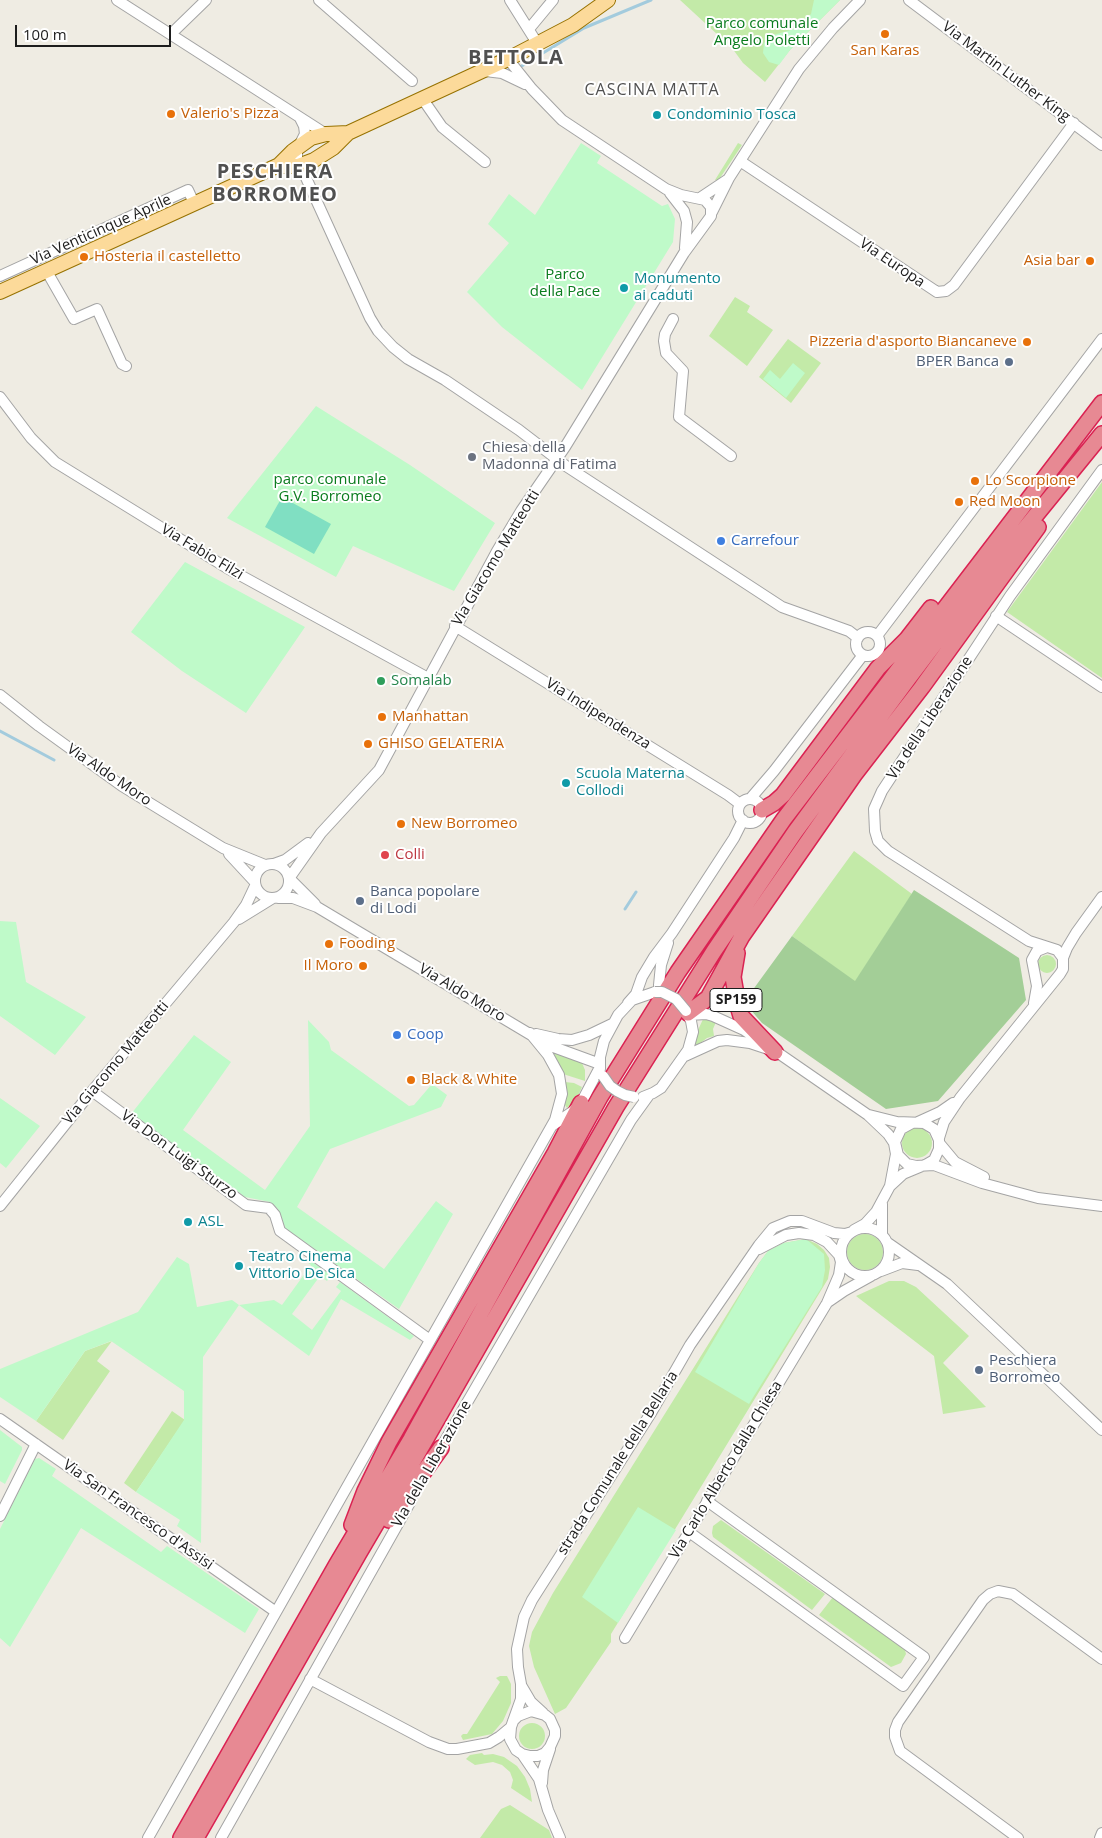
<!DOCTYPE html>
<html>
<head>
<meta charset="utf-8">
<style>
	body { margin:0 }
	#map { position:relative; width:1102px; height:1838px; overflow:hidden; background:#efece3; font-family:"Open Sans",sans-serif }
	canvas { display:block }
	.scale { position:absolute; left:15px; top:25px; width:156px; height:22px; box-sizing:border-box; border:2px solid #1d1d1d; border-top:0; padding-left:6px; font-size:15px; line-height:18px; white-space:nowrap; color:#1d1d1d; -webkit-text-stroke:4px #fff; paint-order:stroke }
</style>
</head>
<body>
<div id="map">
<canvas width="1102" height="1838"></canvas>
<div class="scale">100 m</div>
</div>
<script>
const c = document.querySelector('canvas').getContext('2d');
c.lineJoin = 'round';
function fillPath(path, color) { c.fillStyle = color; c.fill(path, 'evenodd'); }
const poly = rows => new Path2D(rows.map(r => 'M' + r).join(''));
function stroke(path, color, width, dash) { c.strokeStyle = color; c.lineWidth = width; c.lineCap = dash ? 'butt' : 'round'; c.setLineDash(dash || []); c.stroke(path); }
function label(font, color, halo, rows, align = 'center') {
  c.font = font + ' "Open Sans",sans-serif'; c.lineWidth = 4; c.setLineDash([]); c.textBaseline = 'middle'; c.strokeStyle = halo; c.fillStyle = color; for (const [text, x, y, turn = 0] of rows) {
    c.save(); c.translate(x, y); c.rotate((+turn || 0) * Math.PI / 180); c.textAlign = isNaN(turn) ? turn : align; if (halo) c.strokeText(text, 0, 0); c.fillText(text, 0, 0); c.restore();
  }
}
const grass = poly([
	[680,0,840,0,790,50,765,82,743,63,732,48],
	[738,143,742,145,718,181,715,180],
	[735,297,750,306,747,312,773,330,747,366,709,336],
	[788,339,821,363,791,403,759,377],
	[1102,482,1102,678,1007,612],
	[854,851,912,894,855,982,792,936],
	'1038 964a9 9 0 1 1 18 0a9 9 0 1 1-18 0Z',
	[704,1017,716,1022,713,1029,714,1036,707,1038,695,1047,698,1030],
	[551,1052,582,1063,585,1070,585,1081,563,1074],
	[565,1082,574,1083,582,1087,575,1102,567,1108,565,1105],
	'902 1143a15 15 0 1 1 30 0a15 15 0 1 1-30 0Z',
	'847 1252a18 18 0 1 1 36 0a18 18 0 1 1-36 0Z',
	[806,1239,817,1244,824,1250,829,1258,830,1267,828,1279,611,1634,611,1642,566,1708,555,1714,534,1667,529,1646,532,1632,553,1593,759,1263,768,1251,784,1243],
	[889,1281,904,1281,916,1287,969,1336,943,1363,986,1407,943,1414,934,1356,856,1296],
	[112,1341,97,1361,110,1371,63,1440,36,1421,85,1351],
	[172,1411,185,1420,136,1492,124,1483],
	[721,1520,825,1594,812,1610,713,1537,712,1533,713,1526],
	[833,1597,905,1650,906,1654,901,1663,891,1667,819,1615],
	[500,1676,507,1676,511,1684,511,1703,503,1721,492,1734,463,1740,461,1736,463,1734,467,1734,500,1682,496,1678],
	'519 1736a13 13 0 1 1 26 0a13 13 0 1 1-26 0Z',
	[482,1753,484,1755,493,1754,504,1757,517,1766,525,1777,530,1789,532,1802,511,1788,513,1780,510,1772,502,1765,493,1762,475,1765,466,1759,470,1755],
	[510,1805,549,1830,552,1838,480,1838,501,1809]
]);
const forest = poly([
	[914,890,1019,958,1026,1000,938,1101,886,1109,762,1023,744,1002,792,936,855,981]
]);
const park = poly([
	[814,0,840,0,790,50,779,65,769,62,763,53,764,43,770,36,794,29,806,19,811,14],
	[581,143,601,156,597,163,662,206,668,204,675,219,673,242,582,390,502,327,467,292,509,243,488,224,509,194,535,215],
	[793,363,805,373,786,398,763,379,770,370,780,379],
	[316,406,410,465,495,523,454,591,353,546,336,577,227,518],
	[185,562,305,627,246,713,182,671,131,632],
	[0,921,16,922,26,982,86,1017,55,1055,0,1016],
	[308,1020,329,1042,331,1050,409,1106,414,1105,432,1084,447,1095,441,1107,330,1149,297,1207,384,1269,436,1201,453,1214,399,1309,285,1228,278,1209,270,1202,245,1197,131,1114,194,1035,231,1062,183,1130,265,1190,310,1126],
	[0,1098,40,1126,6,1168,0,1163],
	[806,1239,824,1254,825,1270,822,1287,749,1404,695,1372,759,1263,768,1251,784,1243],
	[177,1257,189,1264,197,1307,232,1300,239,1305,274,1300,282,1305,311,1265,304,1260,307,1258,331,1275,327,1281,320,1276,292,1314,312,1330,341,1291,336,1287,340,1282,414,1336,410,1340,341,1299,309,1356,239,1305,203,1357,201,1543,177,1526,180,1520,136,1492,184,1420,184,1391,111,1341,85,1351,36,1421,0,1397,0,1369,138,1312],
	[0,1430,22,1447,22,1450,5,1484,0,1481],
	[39,1458,56,1469,52,1476,161,1552,167,1546,259,1609,245,1633,81,1528,10,1647,0,1638,0,1529,35,1459],
	[638,1507,676,1530,618,1623,582,1597]
]);
const pitch = poly([
	[282,497,331,524,314,554,265,527]
]);
const stream = poly([
	[520,67,584,28,651,0],
	[0,731,54,760],
	[625,909,636,892]
]);
const minor = poly([
	[117,0,329,136],
	[319,0,412,81],
	[510,0,537,43],
	[909,0,1102,145],
	[529,29,553,0],
	[172,33,206,0],
	[485,71,502,73,525,84],
	[422,98,442,127,485,162],
	[300,118,304,126,305,134,297,150,297,158,370,318,378,331,393,347,408,359,445,380,519,430,566,466,782,607,849,631,858,638],
	[740,161,937,292,946,291,954,285,1074,123],
	[670,193,684,211,687,222,685,248],
	[700,198,727,180],
	[712,212,729,178,799,69,833,28,860,0],
	[46,270,74,319,97,309,122,364,126,366],
	[0,276,188,190,194,203],
	[673,319,665,334,664,341,666,353,683,371,679,417,731,456],
	[0,397,31,438,55,462,227,568,428,678],
	[996,616,1102,687],
	[455,626,728,795,740,804],
	'856 644a12 12 0 1 1 24 0a12 12 0 1 1-24 0Z',
	[877,636,1102,339],
	[0,695,39,726,122,786,223,848,265,865],
	[750,799,774,771,863,655],
	'738 811a12 12 0 1 1 24 0a12 12 0 1 1-24 0Z',
	[229,854,254,881],
	'255 881a17 17 0 1 1 34 0a17 17 0 1 1-34 0Z',
	[274,864,285,860,308,843],
	[290,877,321,833,379,770,497,551,521,511,565,447,684,253,711,216,711,207,705,200,681,195,666,189,562,120,532,89,508,59],
	[290,879,315,904],
	[278,898,293,898,317,907,548,1045,600,1064],
	[239,919,273,898],
	[1063,958,1057,950,1029,941,888,851,878,841,875,831,874,809,882,791,1010,596,1102,470],
	[659,985,661,965,668,943],
	[628,1003,636,994,642,977,654,957,672,933,734,838,743,820],
	[1034,1003,1037,986,1032,960,1037,951,1047,947],
	[689,1015,706,1014,713,1016,744,1030,754,1037],
	[536,1034,558,1039,572,1040,589,1035,612,1024],
	[771,1048,868,1115,888,1134,894,1143,896,1154,890,1186,876,1212,865,1224,854,1230],
	[685,1056,718,1041,727,1040,750,1043,771,1050],
	[600,1069,600,1057,604,1041,618,1015,632,1000,655,992],
	[92,1091,246,1205,269,1208,275,1215,280,1231,430,1340],
	[643,1097,653,1093,661,1088,688,1050,693,1032,691,1021,686,1011],
	[869,1115,897,1122,924,1123,934,1129,939,1140,939,1149,934,1160,927,1164,903,1174,890,1186],
	[918,1122,940,1112,953,1103],
	[912,1123,901,1129,895,1142,898,1155,907,1164,916,1166,934,1165,982,1183,1038,1198,1102,1206],
	[553,1125,572,1112,581,1103,600,1067],
	[939,1138,944,1122,960,1098,1060,974,1063,969,1063,958,1067,948,1076,933,1102,897],
	[940,1144,955,1162,984,1177],
	[882,1204,882,1235],
	[0,1206,92,1091,234,922,246,905,255,886],
	'841 1252a24 24 0 1 1 48 0a24 24 0 1 1-48 0Z',
	[888,1243,947,1284,1102,1430],
	[881,1271,902,1263,918,1265],
	[828,1302,844,1291,871,1276],
	[0,1419,276,1612],
	[439,1451,631,1120,649,1095],
	[0,1516,36,1444],
	[689,1532,903,1686,924,1657,707,1501],
	[625,1638,827,1303,839,1275,841,1262,839,1255,827,1242,814,1235,799,1233,786,1235,759,1249],
	[310,1679,429,1742,448,1749,457,1749,489,1743,499,1737,511,1727],
	[521,1685,531,1702,543,1713],
	[513,1721,518,1716,531,1711,545,1715,550,1719,555,1730,555,1736,550,1747,545,1753,538,1756,530,1756,522,1754,516,1750,510,1739,511,1727,521,1699,521,1684,518,1667,517,1649,524,1617,532,1600,651,1413,690,1345,759,1245,773,1228,790,1221,802,1221,834,1233,845,1234,852,1232],
	[522,1754,539,1779,548,1810,560,1838],
	[542,1783,543,1770,550,1749],
	[148,1838,555,1120,562,1094,559,1075,548,1055,530,1033],
	[221,1838,412,1499],
	[1018,1838,900,1751,895,1737,895,1730,898,1722,983,1600,990,1594,998,1591,1013,1594,1102,1659],
	[1100,1838,1102,1833]
]);
const major = poly([
	[279,165,283,166,298,166,314,160,333,148,348,133,508,59,573,25,608,0],
	[0,292,279,165,293,151,311,138,326,134,348,133]
]);
const highway = poly([
	[762,810,774,803,783,795,878,668,907,639,931,608],
	[737,953,733,977,738,1006,741,1016,775,1052],
	[688,1013,708,998,742,936,854,775,922,687,1038,527],
	[389,1520,441,1448],
	[352,1525,365,1491,389,1442,555,1153,581,1103],
	[181,1838,337,1564,411,1439,600,1097,678,972,784,819,1102,403],
	[196,1838,359,1553,423,1444,616,1107,714,951,795,832,908,679,983,580,1102,434]
]);
const minorBridge = poly([
	[655,992,662,992,676,999,686,1011],
	[603,1076,610,1086,617,1091,625,1095,634,1097]
]);
const markers = [
	[885,34,5,"#e8710a"],
	[171,114,5,"#e8710a"],
	[657,115,5,"#0f9aa8"],
	[84,257,5,"#e8710a"],
	[1090,261,5,"#e8710a"],
	[624,288,5,"#0f9aa8"],
	[1027,342,5,"#e8710a"],
	[1009,362,5,"#5c6f8a"],
	[472,457,5,"#6b7280"],
	[975,481,5,"#e8710a"],
	[959,502,5,"#e8710a"],
	[721,541,5,"#3f7fe0"],
	[381,681,5,"#2e9e5b"],
	[382,717,5,"#e8710a"],
	[368,744,5,"#e8710a"],
	[566,783,5,"#0f9aa8"],
	[401,824,5,"#e8710a"],
	[385,855,5,"#e0444e"],
	[360,901,5,"#5c6f8a"],
	[329,944,5,"#e8710a"],
	[363,966,5,"#e8710a"],
	[397,1035,5,"#3f7fe0"],
	[411,1080,5,"#e8710a"],
	[188,1222,5,"#0f9aa8"],
	[239,1266,5,"#0f9aa8"],
	[979,1370,5,"#5c6f8a"]
];
const shields = [
	[736,1000,52]
];
const shieldNames = [
	["SP159",736,1000]
];
const parkNames = [
	["Parco comunale",762,24],
	["Angelo Poletti",762,41],
	["Parco",565,275],
	["della Pace",565,292],
	["parco comunale",330,480],
	["G.V. Borromeo",330,497]
];
const foodNames = [
	["San Karas",885,51,"center"],
	["Valerio's Pizza",181,114],
	["Hosteria il castelletto",94,257],
	["Asia bar",1080,261,"right"],
	["Pizzeria d'asporto Biancaneve",1017,342,"right"],
	["Lo Scorpione",985,481],
	["Red Moon",969,502],
	["Manhattan",392,717],
	["GHISO GELATERIA",378,744],
	["New Borromeo",411,824],
	["Fooding",339,944],
	["Il Moro",353,966,"right"],
	["Black & White",421,1080]
];
const streetNames = [
	["Via Martin Luther King",1006,72,37],
	["Via Venticinque Aprile",101,230,-24],
	["Via Europa",892,263,34],
	["Via Fabio Filzi",202,552,31],
	["Via Giacomo Matteotti",496,558,-59],
	["Via Indipendenza",598,714,32],
	["Via della Liberazione",930,718,-57],
	["Via Aldo Moro",109,775,34],
	["Via Aldo Moro",462,993,31],
	["Via Giacomo Matteotti",116,1063,-50],
	["Via Don Luigi Sturzo",179,1155,36],
	["strada Comunale della Bellaria",618,1463,-58],
	["Via della Liberazione",432,1464,-60],
	["Via Carlo Alberto dalla Chiesa",726,1470,-59],
	["Via San Francesco d'Assisi",138,1515,35]
];
const cultureNames = [
	["Condominio Tosca",667,115],
	["Monumento",634,279],
	["ai caduti",634,296],
	["Scuola Materna",576,774],
	["Collodi",576,791],
	["ASL",198,1222],
	["Teatro Cinema",249,1257],
	["Vittorio De Sica",249,1274]
];
const serviceNames = [
	["BPER Banca",999,362,"right"],
	["Banca popolare",370,892],
	["di Lodi",370,909],
	["Peschiera",989,1361],
	["Borromeo",989,1378]
];
const worshipNames = [
	["Chiesa della",482,448],
	["Madonna di Fatima",482,465]
];
const shopNames = [
	["Carrefour",731,541],
	["Coop",407,1035]
];
const leisureNames = [
	["Somalab",391,681]
];
const healthNames = [
	["Colli",395,855]
];
const neighbourhoodNames = [
	["CASCINA MATTA",652,90]
];
const districtNames = [
	["BETTOLA",516,58],
	["PESCHIERA",275,172],
	["BORROMEO",275,195]
];
fillPath(grass, '#c3eaa8');
fillPath(forest, '#a3ce97');
fillPath(park, '#bffac9');
fillPath(pitch, '#80dfc2');
stroke(stream, '#a3cbdd', 3);
stroke(minor, '#a4a4a4', 12);
stroke(major, '#977200', 16);
stroke(highway, '#da2252', 18);
stroke(minor, '#fff', 10);
stroke(major, '#fcda9a', 14);
stroke(highway, '#e78993', 15);
stroke(minorBridge, '#a4a4a4', 12, []);
stroke(minorBridge, '#fff', 10);
for (const [x, y, r, color] of markers) { const dot = new Path2D(); dot.arc(x, y, r, 0, 2 * Math.PI); c.fillStyle = color; c.fill(dot); stroke(dot, '#fff', 2); }
for (const [x, y, w] of shields) { const box = new Path2D(); box.roundRect(x - w / 2, y - 11.5, w, 23, 4); c.fillStyle = '#fff'; c.fill(box); stroke(box, '#1d1d1d', 1); }
label('bold 14px', '#1d1d1d', null, shieldNames);
label('15px', '#0a7c1e', '#fff', parkNames);
label('15px', '#c56008', '#fff', foodNames, 'left');
label('15px', '#1d1d1d', '#fff', streetNames);
label('15px', '#0d838f', '#fff', cultureNames, 'left');
label('15px', '#4e5e75', '#fff', serviceNames, 'left');
label('15px', '#5b616d', '#fff', worshipNames, 'left');
label('15px', '#366cbe', '#fff', shopNames, 'left');
label('15px', '#27864d', '#fff', leisureNames, 'left');
label('15px', '#be3a42', '#fff', healthNames, 'left');
c.letterSpacing = '1px';
label('16px', '#505050', '#fff', neighbourhoodNames);
c.letterSpacing = '0px';
c.letterSpacing = '1px';
label('bold 20px', '#505050', '#fff', districtNames);
c.letterSpacing = '0px';
</script>
</body>
</html>
